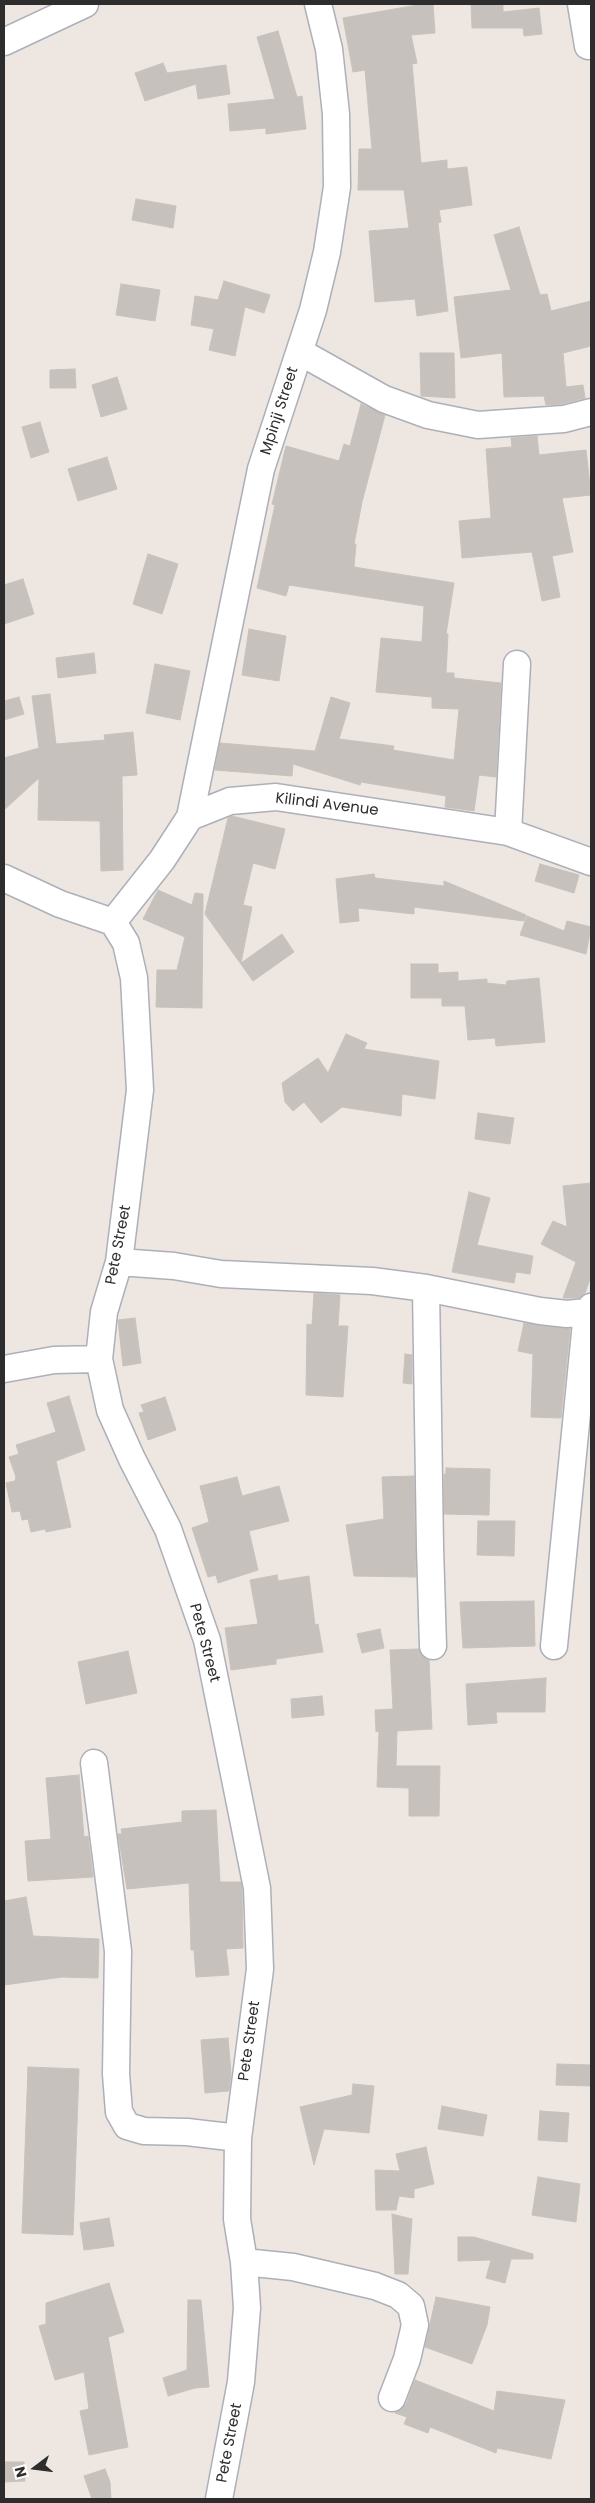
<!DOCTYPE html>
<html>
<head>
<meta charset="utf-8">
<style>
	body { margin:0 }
	#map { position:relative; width:595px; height:2503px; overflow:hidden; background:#ede6e1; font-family:Poppins,sans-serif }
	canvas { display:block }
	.frame { position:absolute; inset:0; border:5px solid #2d2d2d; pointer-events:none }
	.north { position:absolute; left:10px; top:2443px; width:50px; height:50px; -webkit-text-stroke:4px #fff; paint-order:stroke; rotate:255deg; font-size:14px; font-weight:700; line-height:20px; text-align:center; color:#2d2d2d }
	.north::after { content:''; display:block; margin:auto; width:18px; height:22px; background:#2d2d2d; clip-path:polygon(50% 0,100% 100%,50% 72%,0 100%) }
</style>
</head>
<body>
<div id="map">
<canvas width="595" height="2503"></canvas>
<div class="frame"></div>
<div class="north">N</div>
</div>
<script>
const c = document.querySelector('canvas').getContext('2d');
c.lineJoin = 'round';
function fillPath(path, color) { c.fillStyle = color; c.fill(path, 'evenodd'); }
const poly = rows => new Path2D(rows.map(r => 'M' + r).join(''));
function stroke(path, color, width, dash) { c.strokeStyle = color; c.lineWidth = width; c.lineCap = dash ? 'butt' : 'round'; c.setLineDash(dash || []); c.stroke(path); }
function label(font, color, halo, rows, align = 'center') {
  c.font = font + ' Poppins,sans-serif'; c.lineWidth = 5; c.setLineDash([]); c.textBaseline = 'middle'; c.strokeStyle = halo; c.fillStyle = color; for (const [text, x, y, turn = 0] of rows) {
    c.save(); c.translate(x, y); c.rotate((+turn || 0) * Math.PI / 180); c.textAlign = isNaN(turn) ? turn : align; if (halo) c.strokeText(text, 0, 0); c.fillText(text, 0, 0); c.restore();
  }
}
const building = poly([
	[423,4,433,4,435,33,411,35,417,63,412,64,421,163,447,160,447,169,467,167,472,205,439,210,441,222,438,223,448,311,417,316,415,299,375,302,369,231,409,228,404,190,358,190,359,149,372,149,365,70,353,72,343,18,423,4],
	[471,4,503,4,503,12,539,8,542,34,524,36,523,28,472,28,471,4],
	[278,31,297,97,302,96,306,129,266,134,266,128,230,131,228,104,275,99,257,37,278,31],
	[163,63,167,73,226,65,230,94,198,99,196,84,145,101,135,73,163,63],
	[136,199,176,206,173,228,132,220,136,199],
	[519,227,540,295,547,294,551,311,591,301,591,346,563,353,566,387,583,385,585,398,562,404,546,405,544,396,504,397,502,353,461,358,454,297,511,290,494,235,519,227],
	[224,281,270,295,264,313,245,307,235,356,209,350,214,329,191,325,195,296,218,300,224,281],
	[121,284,160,290,155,321,116,315,121,284],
	[420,353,454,353,455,398,421,396,420,353],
	[75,369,76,388,50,388,50,370,75,369],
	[117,377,127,409,101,417,92,385,117,377],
	[361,404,385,415,362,502,354,544,356,544,354,567,454,583,446,634,448,634,446,673,454,673,454,678,501,683,496,777,479,775,474,811,445,807,446,796,361,782,360,785,293,764,292,776,215,770,220,743,315,751,331,697,350,703,339,739,394,746,393,750,454,760,459,709,432,708,432,697,376,692,381,638,422,642,424,606,289,585,286,596,257,588,275,505,272,504,286,446,339,461,344,444,350,446,361,404],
	[40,422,49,452,31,458,22,427,40,422],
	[537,436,539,455,586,450,591,495,562,498,573,552,552,556,560,597,542,601,532,552,462,558,459,521,491,518,486,449,512,447,511,438,537,436],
	[107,457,117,489,78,501,68,469,107,457],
	[148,554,178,564,162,614,133,604,148,554],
	[23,579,34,614,4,624,4,585,23,579],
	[249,629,286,636,279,681,242,675,249,629],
	[94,653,96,673,58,678,56,658,94,653],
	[155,664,190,671,180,720,146,713,155,664],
	[50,694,56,744,105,740,104,735,133,732,137,775,122,776,123,870,101,871,100,821,38,820,39,778,4,810,4,758,39,748,32,696,50,694],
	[19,697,24,714,4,720,4,701,19,697],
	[232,816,285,829,275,869,253,863,243,905,252,907,241,963,282,934,294,952,253,981,205,914,228,818,232,816],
	[540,864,579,875,574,893,535,881,540,864],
	[374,874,375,878,444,886,444,881,526,915,524,921,414,907,414,914,358,908,359,921,340,923,336,879,374,874],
	[158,890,192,905,195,893,203,894,202,1008,156,1007,157,970,177,970,185,937,143,919,158,890],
	[527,916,564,931,567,921,591,927,586,954,520,935,527,916],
	[411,964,438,964,438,973,458,972,458,981,487,979,487,983,506,985,507,981,539,978,545,1042,496,1046,495,1038,468,1040,465,1006,442,1006,442,998,411,998,411,964],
	[346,1034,367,1043,364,1049,439,1061,435,1099,402,1094,401,1116,342,1107,321,1123,304,1102,293,1111,285,1102,282,1083,318,1058,328,1073,346,1034],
	[478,1113,514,1118,510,1144,475,1139,478,1113],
	[591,1183,591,1276,585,1293,579,1298,563,1298,576,1262,541,1244,553,1221,567,1227,563,1186,591,1183],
	[469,1192,490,1198,477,1245,533,1256,530,1274,516,1272,514,1283,452,1272,469,1192],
	[314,1293,340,1295,338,1326,348,1326,343,1397,306,1395,307,1324,312,1325,314,1293],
	[135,1318,141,1363,123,1366,118,1320,135,1318],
	[524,1323,570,1329,561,1418,531,1417,533,1354,518,1351,524,1323],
	[405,1354,412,1355,412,1384,403,1383,405,1354],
	[69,1396,85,1450,56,1461,71,1527,46,1532,45,1529,31,1532,28,1519,22,1520,20,1511,12,1512,6,1483,15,1481,16,1477,9,1457,19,1454,16,1445,56,1432,47,1403,69,1396],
	[165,1397,176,1430,148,1440,139,1413,144,1412,141,1405,165,1397],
	[446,1468,490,1469,489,1515,444,1514,444,1474,446,1474,446,1468],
	[414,1476,416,1577,354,1576,346,1525,384,1519,382,1477,414,1476],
	[237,1477,242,1496,279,1486,289,1521,249,1531,258,1570,218,1583,216,1575,208,1577,192,1528,209,1522,200,1486,237,1477],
	[478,1521,515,1521,514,1556,477,1555,478,1521],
	[277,1575,278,1581,309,1576,315,1625,318,1624,323,1652,276,1659,276,1664,231,1670,225,1628,258,1624,250,1580,277,1575],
	[534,1601,535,1646,463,1648,460,1602,534,1601],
	[380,1629,384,1648,362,1653,357,1634,380,1629],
	[419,1649,421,1654,429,1660,432,1729,397,1731,396,1766,440,1766,439,1816,409,1816,409,1788,377,1787,379,1731,376,1732,375,1710,393,1709,390,1650,419,1649],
	[128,1651,137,1693,86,1704,78,1662,128,1651],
	[546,1678,545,1712,496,1712,497,1723,468,1725,466,1684,546,1678],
	[322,1696,324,1715,292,1718,291,1699,322,1696],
	[79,1775,84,1837,88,1836,93,1877,28,1881,25,1841,51,1839,46,1778,79,1775],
	[216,1810,220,1882,241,1882,242,1890,243,1948,226,1949,229,1975,196,1977,194,1950,191,1950,189,1883,127,1889,118,1834,122,1834,121,1829,182,1822,182,1811,216,1810],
	[26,1897,33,1936,99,1939,98,1978,62,1977,4,1985,4,1901,26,1897],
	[228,2038,231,2073,229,2091,205,2093,201,2040,228,2038],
	[557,2064,591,2065,591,2086,556,2085,557,2064],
	[28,2067,79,2069,73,2235,22,2233,28,2067],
	[353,2084,374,2086,369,2133,324,2129,314,2165,300,2107,352,2095,353,2084],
	[442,2106,487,2115,483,2136,438,2129,442,2106],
	[540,2111,569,2113,567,2142,538,2140,540,2111],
	[426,2147,434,2184,414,2189,414,2198,399,2196,396,2210,376,2210,375,2170,400,2171,396,2154,426,2147],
	[538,2177,580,2184,576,2222,532,2215,538,2177],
	[392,2214,412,2219,408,2274,395,2274,392,2214],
	[109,2218,114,2246,84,2250,80,2223,109,2218],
	[458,2237,474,2237,533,2254,533,2259,511,2259,505,2283,486,2278,491,2260,458,2261,458,2237],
	[109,2283,124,2332,108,2337,128,2447,89,2455,80,2411,89,2409,84,2372,55,2380,39,2326,46,2324,46,2303,109,2283],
	[436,2297,490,2307,487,2325,472,2364,425,2347,436,2297],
	[188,2300,201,2300,209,2387,195,2388,168,2396,163,2378,187,2370,188,2300],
	[415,2380,494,2411,497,2391,565,2400,551,2459,497,2448,496,2453,430,2427,428,2433,404,2424,407,2417,395,2413,406,2404,415,2380],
	[4,2462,24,2462,25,2481,4,2482,4,2462],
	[105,2469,110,2482,111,2499,92,2499,84,2476,105,2469]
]);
const minor = poly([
	[581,4,588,46],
	[4,42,85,4],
	[300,352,384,399,428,415,478,425,564,419,591,412],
	[190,817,261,469,313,310,327,252,337,187,336,114,329,49,318,4],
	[508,832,517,664],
	[4,878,60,904,113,922,126,943,134,978,140,1090,119,1262,104,1312,99,1359,110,1410,132,1459,168,1529,207,1640,257,1888,260,1969,238,2138,237,2219,244,2262,247,2308,241,2382,219,2499],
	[113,922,162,860,190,817,230,801,276,797,508,832,591,862],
	[119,1262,174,1266,221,1274,372,1281,426,1288,540,1311,567,1314,587,1312,591,1307],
	[426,1288,430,1547,433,1646],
	[4,1369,54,1360,99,1359],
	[554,1646,587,1312],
	[94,1763,118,1951,116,2074,119,2112,127,2126,144,2131,187,2132,238,2138],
	[244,2262,293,2267,375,2286,398,2295,411,2306,415,2325,407,2359,392,2398]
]);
const streetNames = [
	["Mpinji Street",280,411,-72],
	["Kilindi Avenue",327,805,7],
	["Pete Street",119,1245,-79],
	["Pete Street",204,1643,75],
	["Pete Street",250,2041,-82],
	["Pete Street",230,2443,-79]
];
fillPath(building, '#c6c1bc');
stroke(building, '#c8c2ba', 1);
stroke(minor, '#adb0b8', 29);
stroke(minor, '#fff', 26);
label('15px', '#2d2d2d', '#fff', streetNames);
</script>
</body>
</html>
